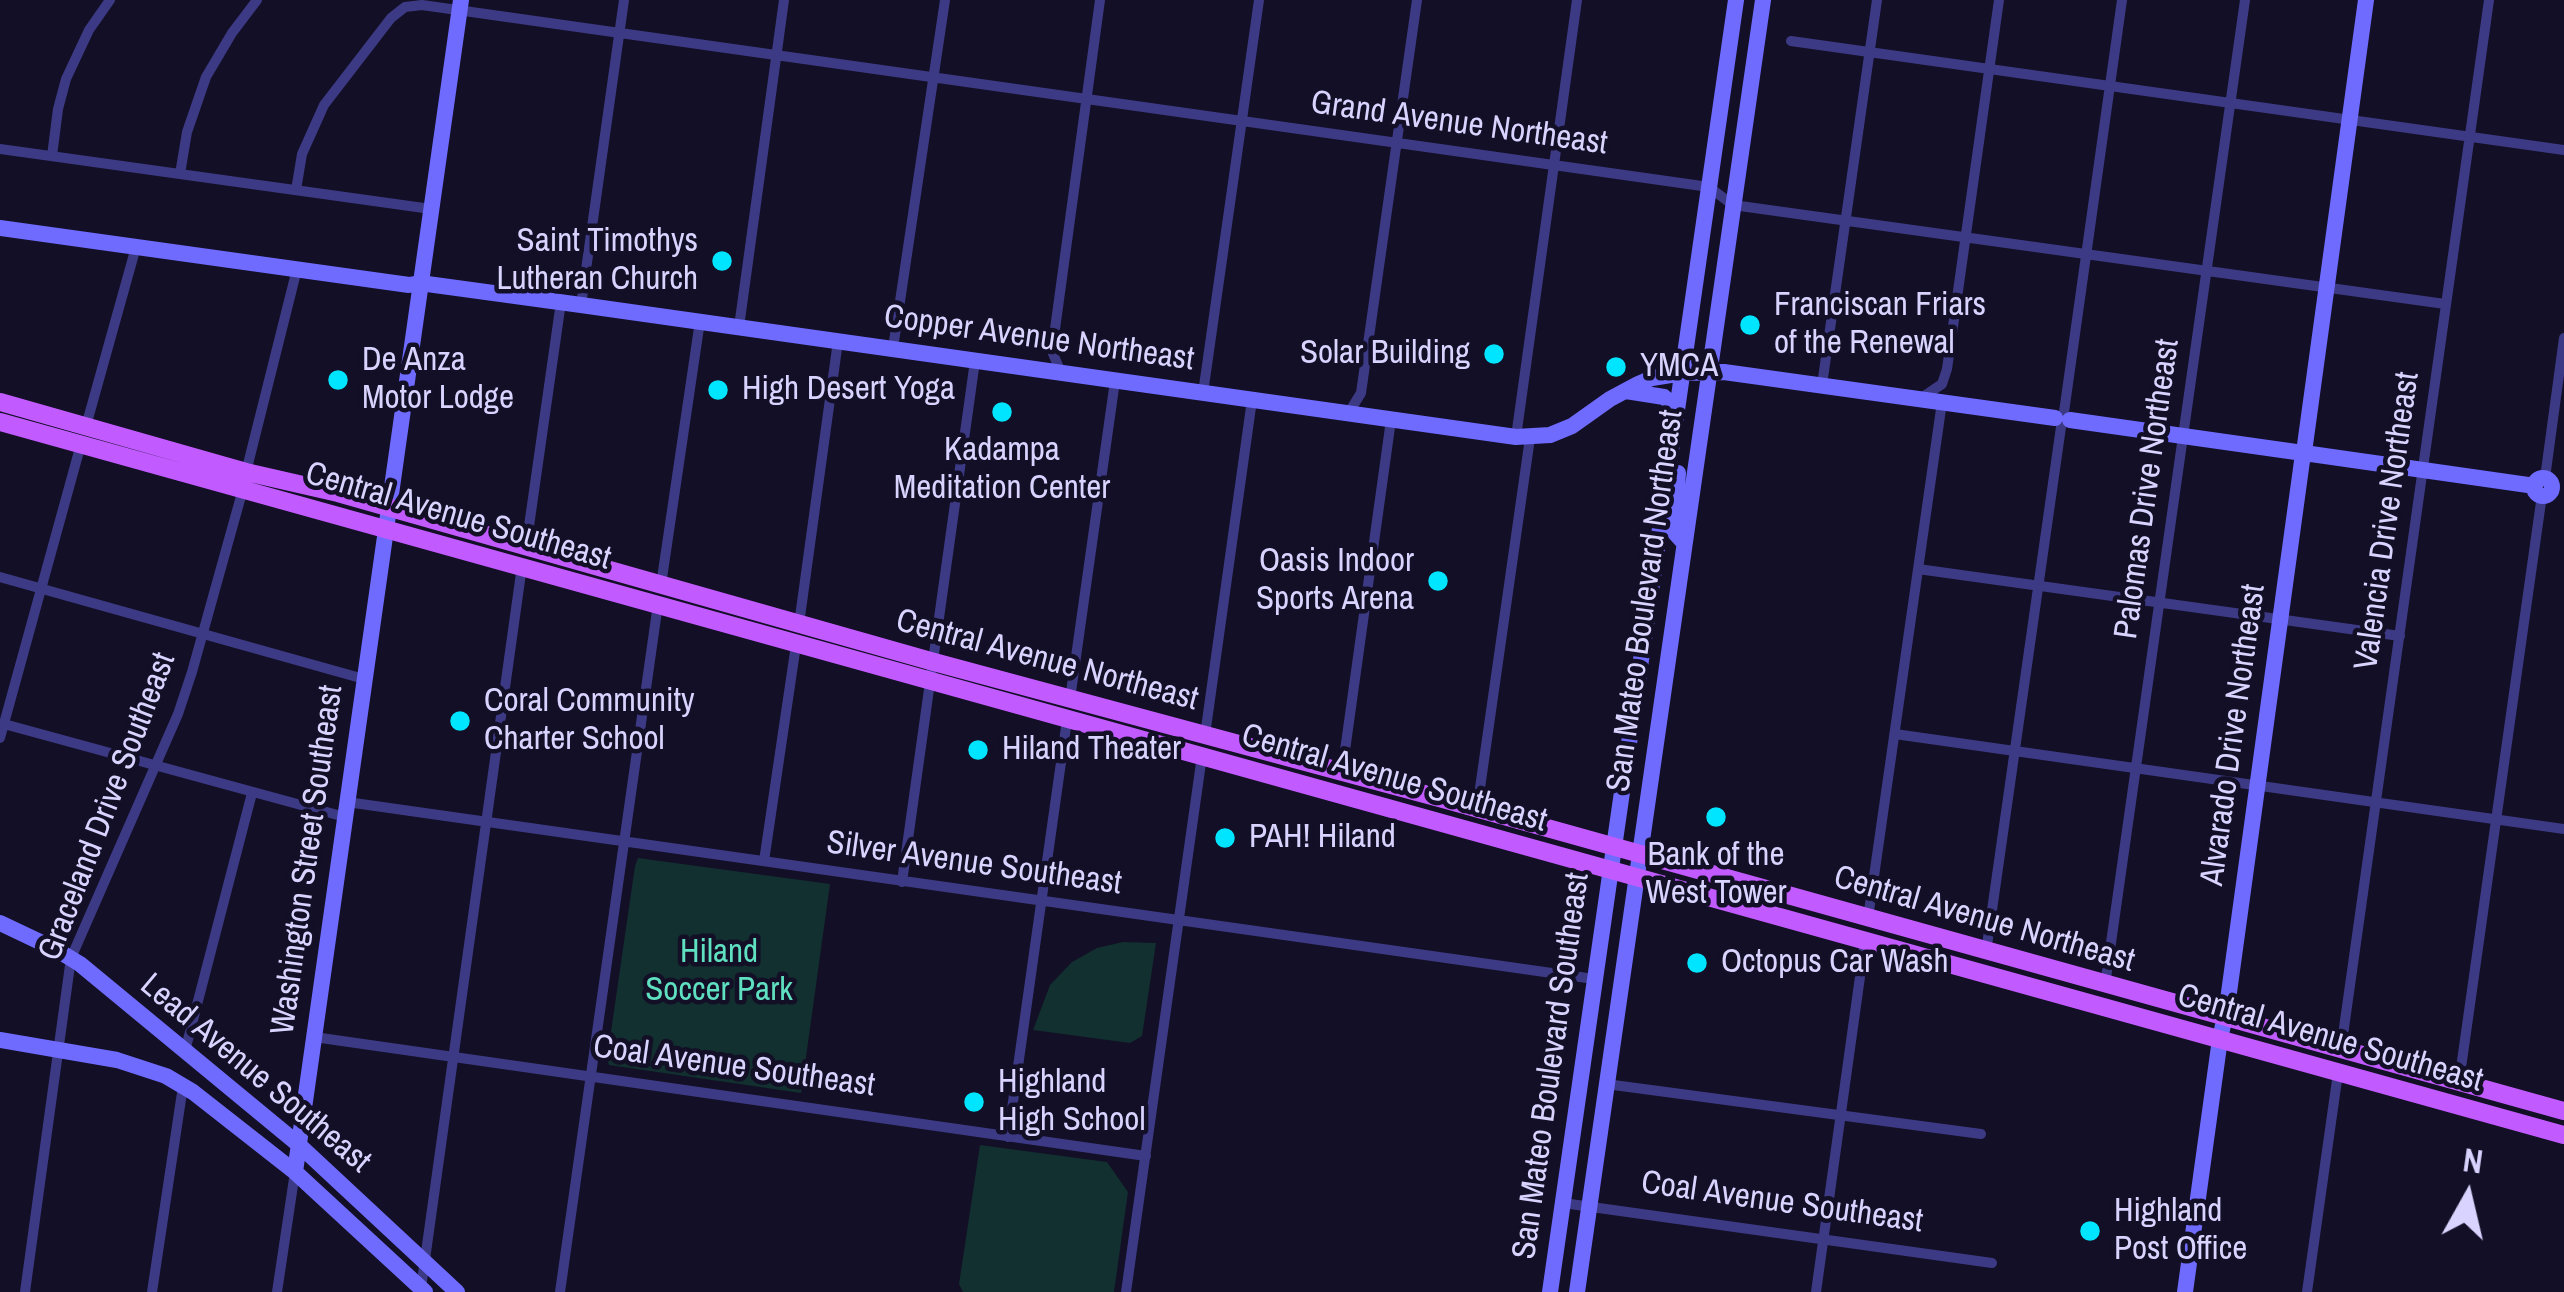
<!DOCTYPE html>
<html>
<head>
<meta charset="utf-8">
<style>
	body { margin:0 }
	#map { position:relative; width:2564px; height:1292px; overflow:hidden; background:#130f26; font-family:"Archivo Narrow",sans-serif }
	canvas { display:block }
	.north { position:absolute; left:2408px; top:1136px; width:120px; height:120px; -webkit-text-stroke:9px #130f26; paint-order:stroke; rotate:8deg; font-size:33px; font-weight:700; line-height:48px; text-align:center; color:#d9d4ff }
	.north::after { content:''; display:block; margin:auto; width:42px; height:54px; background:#d9d4ff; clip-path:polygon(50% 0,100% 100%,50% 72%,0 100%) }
</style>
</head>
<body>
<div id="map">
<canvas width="2564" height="1292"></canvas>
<div class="north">N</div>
</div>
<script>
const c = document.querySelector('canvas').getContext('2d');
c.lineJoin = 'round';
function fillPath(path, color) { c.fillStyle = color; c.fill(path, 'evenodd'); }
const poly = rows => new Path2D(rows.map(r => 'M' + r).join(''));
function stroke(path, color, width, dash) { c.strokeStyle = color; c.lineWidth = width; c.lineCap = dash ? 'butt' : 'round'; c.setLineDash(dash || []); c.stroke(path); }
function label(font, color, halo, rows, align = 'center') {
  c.font = font + ' "Archivo Narrow",sans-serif'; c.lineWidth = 9; c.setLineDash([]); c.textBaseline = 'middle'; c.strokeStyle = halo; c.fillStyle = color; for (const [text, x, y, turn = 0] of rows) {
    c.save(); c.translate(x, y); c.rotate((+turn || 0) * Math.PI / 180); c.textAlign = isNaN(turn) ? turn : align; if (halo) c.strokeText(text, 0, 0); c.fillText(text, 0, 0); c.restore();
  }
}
const green = poly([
	[638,858,830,884,801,1093,609,1065,607,1059,635,866],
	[1123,942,1156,943,1142,1036,1130,1043,1033,1030,1050,985,1072,962,1097,948],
	[980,1145,1107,1162,1128,1192,1114,1292,963,1292,959,1284]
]);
const street = poly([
	[1791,41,2564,150],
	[0,149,431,209],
	[52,156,58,109,66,79,89,30,110,0],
	[180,174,187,132,206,77,232,33,257,0],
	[296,190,302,154,324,105,391,18,405,7,422,5,1709,187,1733,205,2445,304],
	[581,305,624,0],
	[739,327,784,0],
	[893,348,945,0],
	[1061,373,1052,351,1100,0],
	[1822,385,1877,0],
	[1203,393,1259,0],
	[1923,397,1942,384,1947,369,1999,0],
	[2064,412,2122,0],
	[1348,414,1361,393,1417,0],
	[86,426,136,247],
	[1516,437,1577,0],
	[246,472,297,269],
	[2545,478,2564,338],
	[526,547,561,302],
	[1918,569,2400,636],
	[0,577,364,679],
	[661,585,700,321],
	[799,624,838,341],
	[1070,699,1115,381],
	[4,724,345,817],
	[1895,734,2564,829],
	[1205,735,1252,400],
	[0,738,81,444],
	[1342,772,1391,420],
	[347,802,1594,979],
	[1477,809,1530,438],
	[764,861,796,645],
	[902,882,975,361],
	[1868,918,1942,402],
	[1986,952,2061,427],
	[2105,985,2245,0],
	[314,1037,1146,1156],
	[2341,1049,2489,0],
	[185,1051,252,793],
	[2459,1082,2542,495],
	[1606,1084,1981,1134],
	[1008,1137,1067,720],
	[1563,1203,1992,1263],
	[421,1288,522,566],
	[25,1292,71,958,178,714,192,672,243,489],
	[152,1292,183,1086],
	[277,1292,295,1172],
	[560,1292,658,604],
	[1126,1292,1202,756],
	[1816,1292,1865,941],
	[2307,1292,2338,1073]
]);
const secondary = poly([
	[0,228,409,285,420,283,581,305,1516,437,1550,435,1572,426,1610,399,1638,384,1652,378,1683,373,1724,372,2055,418],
	[1626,391,1664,397,1677,408],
	[2070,420,2296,452],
	[2305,445,2366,0],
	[2311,454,2535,486],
	[1678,473,1674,524,1675,533,1684,543],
	'2534 487a9 9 0 1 1 18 0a9 9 0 1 1-18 0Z',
	[0,923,57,950,80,964,298,1144,457,1292],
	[0,1040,117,1060,166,1076,193,1092,295,1172,425,1292],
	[295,1172,461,0],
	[1550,1292,1736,0],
	[1577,1292,1763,0],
	[2185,1292,2220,1039,2227,1007,2302,461]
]);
const primary = poly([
	[0,402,246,472,338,493,934,662,1443,799,2564,1111],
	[0,422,2564,1135]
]);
const markers = [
	[722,261,12,"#00e5ff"],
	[1750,325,12,"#00e5ff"],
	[1494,354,12,"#00e5ff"],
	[1616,367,12,"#00e5ff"],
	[338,380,12,"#00e5ff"],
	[718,390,12,"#00e5ff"],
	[1002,412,12,"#00e5ff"],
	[1438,581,12,"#00e5ff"],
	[460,721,12,"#00e5ff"],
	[978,750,12,"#00e5ff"],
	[1716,817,12,"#00e5ff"],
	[1225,838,12,"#00e5ff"],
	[1697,963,12,"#00e5ff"],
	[974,1102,12,"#00e5ff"],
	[2090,1231,12,"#00e5ff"]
];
const streetNames = [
	["Grand Avenue Northeast",1459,124,8],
	["Copper Avenue Northeast",1039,339,8],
	["Palomas Drive Northeast",2148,489,-82],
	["Central Avenue Southeast",458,517,16],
	["Valencia Drive Northeast",2388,521,-82],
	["San Mateo Boulevard Northeast",1646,601,-82],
	["Central Avenue Northeast",1047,661,15],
	["Alvarado Drive Northeast",2234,735,-82],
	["Central Avenue Southeast",1394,779,16],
	["Graceland Drive Southeast",108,807,-69],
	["Washington Street Southeast",308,860,-82],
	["Silver Avenue Southeast",974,864,8],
	["Central Avenue Northeast",1984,920,16],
	["Central Avenue Southeast",2330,1039,16],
	["San Mateo Boulevard Southeast",1552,1066,-82],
	["Coal Avenue Southeast",734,1067,8],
	["Lead Avenue Southeast",255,1074,40],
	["Coal Avenue Southeast",1782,1203,8]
];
const poiNames = [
	["Saint Timothys",698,242,"right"],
	["Lutheran Church",698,280,"right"],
	["Franciscan Friars",1774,306],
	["of the Renewal",1774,344],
	["Solar Building",1470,354,"right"],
	["De Anza",362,361],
	["Motor Lodge",362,399],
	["YMCA",1640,367],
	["High Desert Yoga",742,390],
	["Kadampa",1002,451,"center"],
	["Meditation Center",1002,489,"center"],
	["Oasis Indoor",1414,562,"right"],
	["Sports Arena",1414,600,"right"],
	["Coral Community",484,702],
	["Charter School",484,740],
	["Hiland Theater",1002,750],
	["PAH! Hiland",1249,838],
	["Bank of the",1716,856,"center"],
	["West Tower",1716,894,"center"],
	["Octopus Car Wash",1721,963],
	["Highland",998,1083],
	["High School",998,1121],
	["Highland",2114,1212],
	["Post Office",2114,1250]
];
const parkNames = [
	["Hiland",719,953],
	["Soccer Park",719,991]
];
fillPath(green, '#12302f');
stroke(street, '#3d3a85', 10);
stroke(secondary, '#6f6bff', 16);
stroke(primary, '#c25bff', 18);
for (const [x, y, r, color] of markers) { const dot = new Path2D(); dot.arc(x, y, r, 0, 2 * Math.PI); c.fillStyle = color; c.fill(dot); stroke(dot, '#130f26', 4.5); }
label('33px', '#d9d4ff', '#130f26', streetNames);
label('33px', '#d9d4ff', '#130f26', poiNames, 'left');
label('33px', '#5fe0c0', '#130f26', parkNames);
</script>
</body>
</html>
